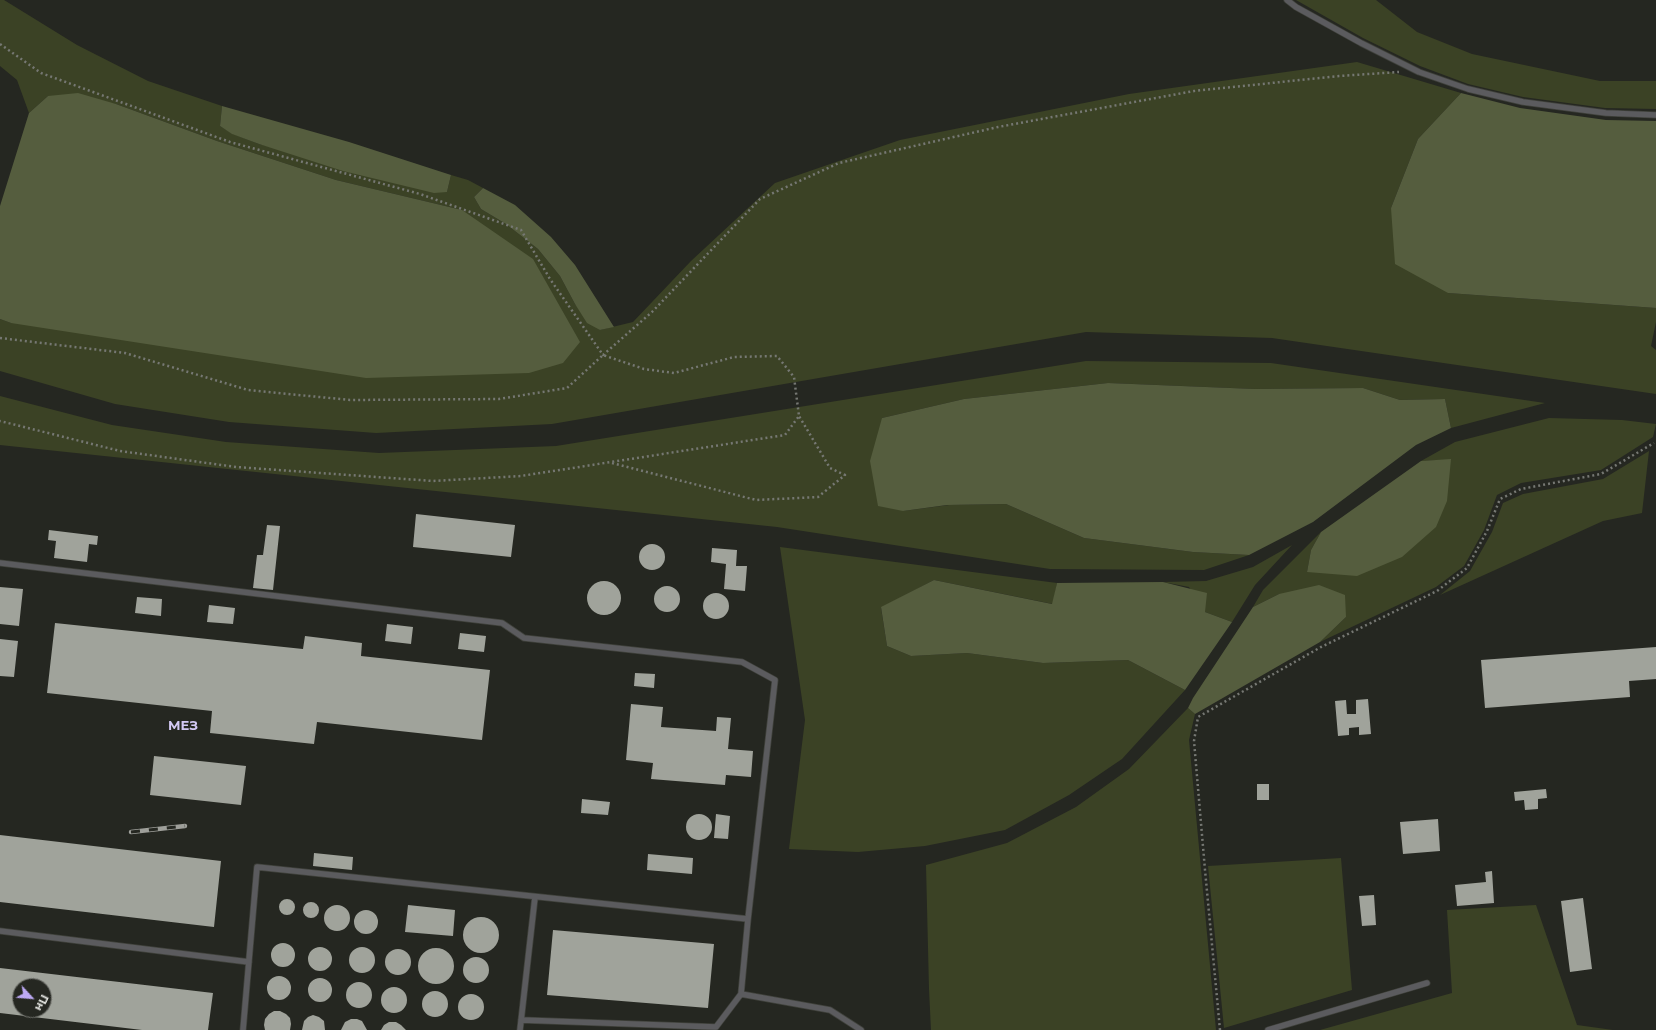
<!DOCTYPE html>
<html>
<head>
<meta charset="utf-8">
<style>
	body { margin:0 }
	#map { position:relative; width:1656px; height:1030px; overflow:hidden; background:#252721; font-family:Montserrat,sans-serif }
	canvas { display:block }
	.north { position:absolute; left:12px; top:978px; width:40px; height:40px; box-sizing:border-box; background:#252721; border:1px solid #72736e; border-radius:50%; rotate:116deg; font-size:11px; font-weight:700; line-height:16px; text-align:center; color:#e5e6e2 }
	.north::after { content:''; display:block; margin:auto; width:14px; height:18px; background:#bda9f5; clip-path:polygon(50% 0,100% 100%,50% 72%,0 100%) }
</style>
</head>
<body>
<div id="map">
<canvas width="1656" height="1030"></canvas>
<div class="north">Пн</div>
</div>
<script>
const c = document.querySelector('canvas').getContext('2d');
c.lineJoin = 'round';
function fillPath(path, color) { c.fillStyle = color; c.fill(path, 'evenodd'); }
const poly = rows => new Path2D(rows.map(r => 'M' + r).join(''));
function stroke(path, color, width, dash) { c.strokeStyle = color; c.lineWidth = width; c.lineCap = dash ? 'butt' : 'round'; c.setLineDash(dash || []); c.stroke(path); }
function label(font, color, halo, rows, align = 'center') {
  c.font = font + ' Montserrat,sans-serif'; c.lineWidth = 4; c.setLineDash([]); c.textBaseline = 'middle'; c.strokeStyle = halo; c.fillStyle = color; for (const [text, x, y, turn = 0] of rows) {
    c.save(); c.translate(x, y); c.rotate((+turn || 0) * Math.PI / 180); c.textAlign = isNaN(turn) ? turn : align; if (halo) c.strokeText(text, 0, 0); c.fillText(text, 0, 0); c.restore();
  }
}
const green = poly([
	[0,0,4,0,77,45,148,81,222,106,220,126,233,134,259,144,447,192,451,175,468,180,483,188,474,197,481,209,506,224,538,249,560,276,575,304,600,330,633,322,691,261,775,183,900,140,1129,94,1357,62,1461,93,1418,139,1391,208,1448,293,1656,308,1656,322,1651,346,1656,350,1656,394,1272,338,1086,332,552,424,376,433,229,422,115,404,0,371,0,319,11,323,462,210,336,180,217,141,116,104,48,96,29,113,17,80,0,66],
	[1296,0,1376,0,1417,32,1472,54,1600,81,1656,81,1656,109,1605,108,1523,97,1468,84,1420,66,1363,38],
	[1086,361,1271,363,1545,403,1451,428,1445,399,1400,400,1363,388,1255,389,1108,383,964,399,882,418,903,511,949,505,1006,504,1084,538,1193,552,1249,555,1204,570,1050,569,777,527,0,445,0,396,112,425,226,442,379,453,556,446],
	[1549,418,1622,420,1656,424,1653,437,1601,470,1521,483,1497,495,1484,530,1464,566,1436,587,1320,642,1346,617,1279,594,1253,607,1263,590,1321,532,1311,550,1307,572,1451,460,1421,461,1455,442],
	[1649,451,1642,513,1603,521,1440,595,1470,571,1492,532,1503,503,1523,494,1603,479],
	[1292,545,1255,585,1232,622,1205,612,1189,587,1163,582,1206,581,1253,567],
	[780,547,1057,583,1053,604,934,580,881,608,887,646,911,656,967,653,1043,663,1128,660,1185,690,1122,759,1069,795,1005,830,925,846,858,852,789,849,805,720],
	[1188,708,1195,714,1189,740,1216,1030,931,1030,929,989,926,865,1007,843,1076,807,1129,769],
	[1341,858,1352,990,1224,1028,1208,866],
	[1536,905,1577,1025,1613,1030,1320,1030,1452,993,1447,910]
]);
const forest = poly([
	[78,93,116,104,217,141,336,180,462,210,533,259,580,342,563,363,529,373,366,378,11,323,0,319,0,206,29,113,48,96],
	[1461,93,1520,108,1606,120,1656,121,1656,308,1448,293,1395,264,1391,208,1418,139],
	[222,106,349,142,451,175,447,192,434,193,343,171,259,144,232,134,220,126],
	[483,188,515,205,551,237,575,265,614,327,600,330,587,323,575,304,560,276,538,249,506,224,481,209,474,197],
	[1108,383,1255,389,1363,388,1400,400,1445,399,1451,428,1416,445,1313,522,1249,555,1193,552,1084,538,1006,504,947,505,903,511,878,506,870,461,882,418,964,399],
	[1451,459,1447,501,1436,527,1402,557,1357,576,1307,572,1311,550,1321,532,1421,461],
	[934,580,1052,604,1057,583,1163,582,1207,593,1205,612,1232,622,1185,690,1128,660,1043,663,967,653,911,656,887,646,881,607],
	[1319,585,1345,595,1346,617,1320,642,1195,714,1188,708,1193,698,1253,607,1279,594]
]);
const building = poly([
	[416,514,515,525,511,557,413,547],
	[267,525,280,526,273,590,253,588,257,555,263,555],
	[49,530,98,536,97,545,89,544,87,562,54,558,56,541,48,540],
	'639 557a13 13 0 1 1 26 0a13 13 0 1 1-26 0Z',
	[712,548,737,550,736,566,747,566,745,591,724,589,726,564,711,562],
	'587 598a17 17 0 1 1 34 0a17 17 0 1 1-34 0Z',
	'654 599a13 13 0 1 1 26 0a13 13 0 1 1-26 0Z',
	[0,587,23,589,19,626,0,624],
	'703 606a13 13 0 1 1 26 0a13 13 0 1 1-26 0Z',
	[137,597,162,599,161,616,135,613],
	[209,605,235,608,233,624,207,622],
	[55,623,303,649,305,636,362,643,361,656,490,670,482,740,317,722,314,744,210,733,212,711,47,693],
	[387,624,413,627,411,644,385,641],
	[460,633,486,636,484,652,458,649],
	[0,639,18,641,14,677,0,676],
	[1656,647,1656,679,1629,681,1630,697,1485,708,1481,660],
	[635,673,655,674,654,688,634,686],
	[1368,699,1371,734,1359,735,1359,727,1349,728,1349,735,1338,736,1335,701,1346,700,1347,714,1356,714,1356,700],
	[631,704,663,707,661,727,716,731,717,717,731,718,728,749,753,751,751,777,726,775,725,785,651,779,653,763,626,760],
	[154,756,246,766,241,805,150,795],
	[1257,784,1269,784,1269,800,1257,800],
	[1546,789,1547,798,1538,799,1538,809,1525,810,1524,800,1515,801,1514,792],
	[582,799,610,802,608,815,581,813],
	[716,814,730,816,728,839,714,838],
	'686 827a13 13 0 1 1 26 0a13 13 0 1 1-26 0Z',
	[1438,819,1440,851,1403,854,1400,822],
	[0,835,221,861,214,927,0,902],
	[314,853,353,857,352,870,313,866],
	[648,854,693,858,692,874,647,870],
	[1492,871,1494,903,1457,906,1455,885,1486,882,1485,872],
	[1374,895,1376,925,1362,926,1359,896],
	[1583,898,1592,969,1570,972,1561,901],
	'279 907a8 8 0 1 1 16 0a8 8 0 1 1-16 0Z',
	'303 910a8 8 0 1 1 16 0a8 8 0 1 1-16 0Z',
	'324 918a13 13 0 1 1 26 0a13 13 0 1 1-26 0Z',
	[408,905,455,910,453,936,405,932],
	'354 922a12 12 0 1 1 24 0a12 12 0 1 1-24 0Z',
	'463 935a18 18 0 1 1 36 0a18 18 0 1 1-36 0Z',
	[553,930,714,944,708,1008,547,995],
	'271 955a12 12 0 1 1 24 0a12 12 0 1 1-24 0Z',
	'349 960a13 13 0 1 1 26 0a13 13 0 1 1-26 0Z',
	'308 959a12 12 0 1 1 24 0a12 12 0 1 1-24 0Z',
	'418 966a18 18 0 1 1 36 0a18 18 0 1 1-36 0Z',
	'385 962a13 13 0 1 1 26 0a13 13 0 1 1-26 0Z',
	'463 970a13 13 0 1 1 26 0a13 13 0 1 1-26 0Z',
	[0,968,213,993,208,1030,142,1030,0,1013],
	[20,986,44,986,44,1010,20,1010],
	'267 988a12 12 0 1 1 24 0a12 12 0 1 1-24 0Z',
	'308 990a12 12 0 1 1 24 0a12 12 0 1 1-24 0Z',
	'346 995a13 13 0 1 1 26 0a13 13 0 1 1-26 0Z',
	'381 1000a13 13 0 1 1 26 0a13 13 0 1 1-26 0Z',
	'422 1004a13 13 0 1 1 26 0a13 13 0 1 1-26 0Z',
	'458 1007a13 13 0 1 1 26 0a13 13 0 1 1-26 0Z',
	[274,1011,280,1011,286,1014,290,1018,291,1024,290,1030,265,1030,264,1025,265,1019,269,1014],
	[313,1015,319,1017,324,1021,325,1030,302,1030,304,1021,308,1017],
	[351,1019,357,1019,362,1021,367,1030,341,1030,345,1022],
	[389,1022,396,1022,401,1025,406,1030,381,1030,384,1025]
]);
const path = poly([
	[0,44,41,73,230,142,420,194,521,230,550,279,603,355,652,312,760,199,839,163,998,127,1194,91,1339,76,1399,72],
	[0,338,125,353,248,390,350,400,499,399,567,388,603,355,644,369,674,373,734,357,777,356,794,377,799,416,785,435,521,476,433,481,236,467,120,451,0,421],
	[612,463,756,500,818,497,845,475,830,468,799,416],
	[1220,1030,1205,870,1194,741,1198,717,1321,647,1437,591,1467,568,1487,531,1500,499,1521,489,1601,474,1654,443]
]);
const lane = poly([
	[1287,0,1296,7,1361,43,1419,72,1468,89,1523,102,1606,113,1656,115],
	[0,563,502,623,524,638,742,662,775,680,748,919],
	[0,931,249,962],
	[741,994,830,1010,861,1030],
	[243,1030,257,867,748,919,741,994,716,1027,521,1020],
	[520,1030,535,897],
	[1268,1030,1427,983]
]);
const rail = poly([
	[131,832,185,826]
]);
const quarterNames = [
	["МЕЗ",183,726]
];
fillPath(green, '#3b4225');
fillPath(forest, '#555d3e');
fillPath(building, '#a0a39b');
stroke(lane, '#40423c', 7);
stroke(path, '#767873', 2.5, [2, 3]);
stroke(lane, '#5b5b5e', 5.5);
stroke(rail, '#9e9f9a', 4.5);
stroke(rail, '#252721', 3, [9]);
label('bold 13px', '#d3c9f4', '#252721', quarterNames);
</script>
</body>
</html>
